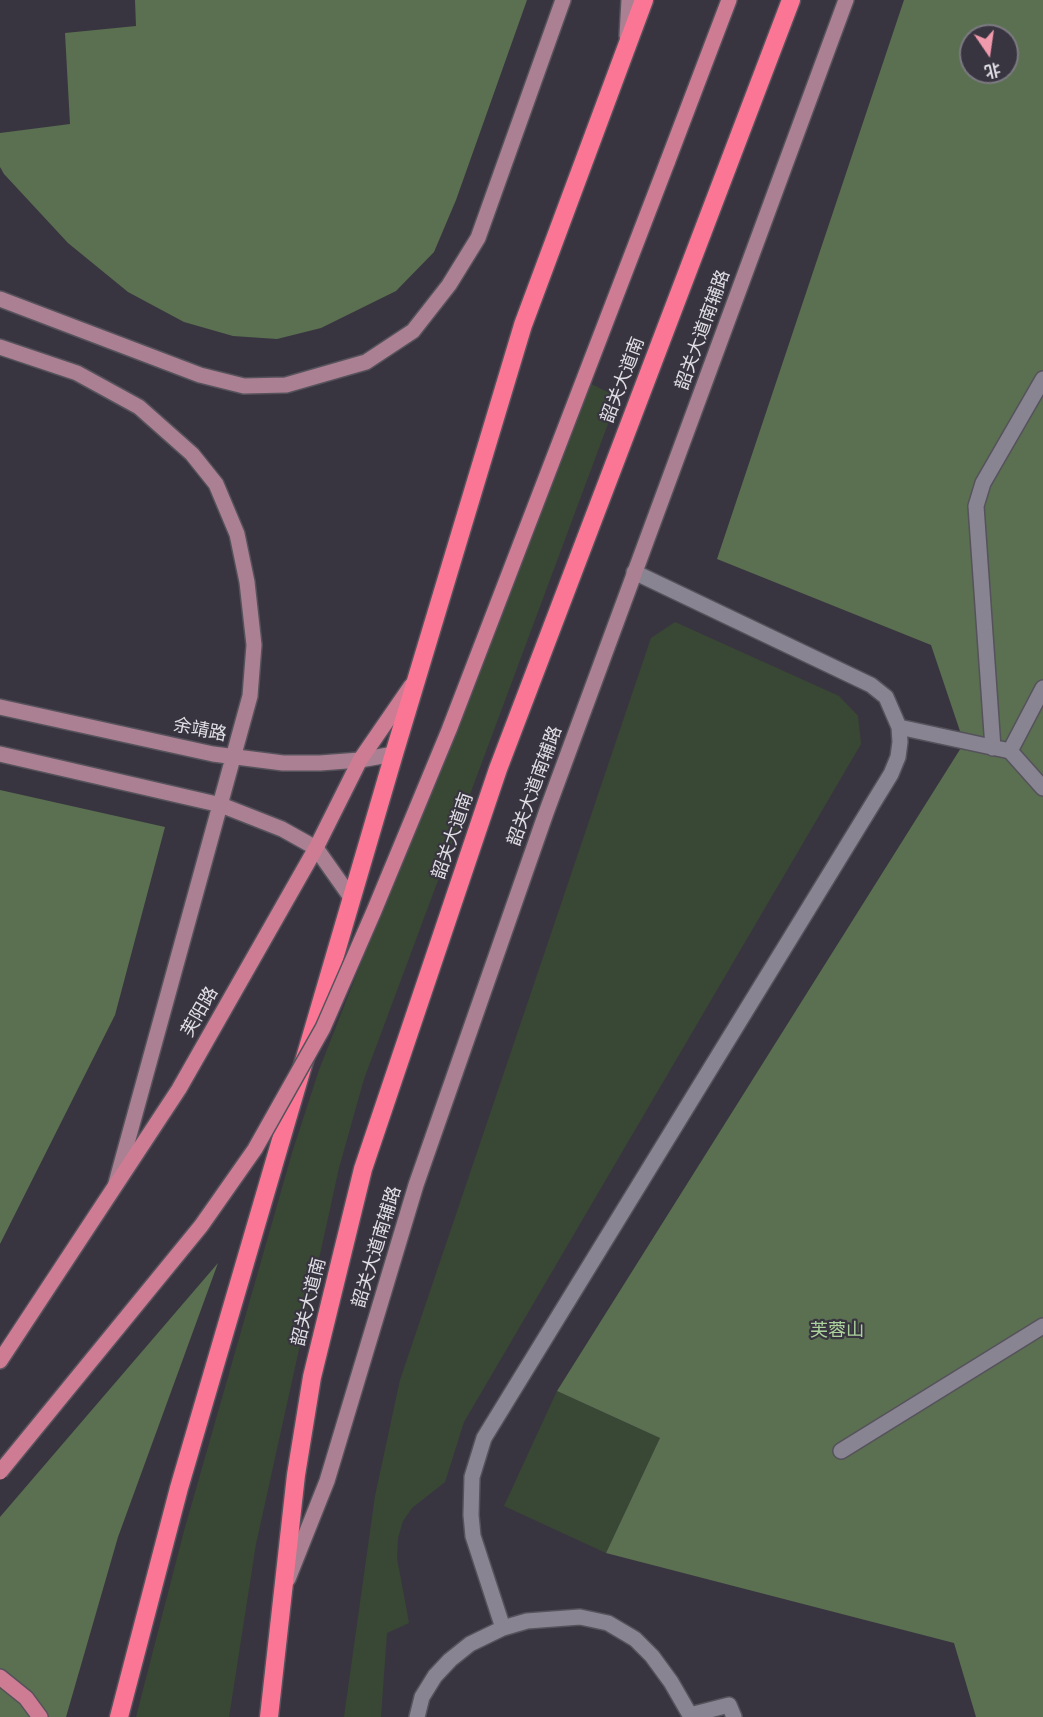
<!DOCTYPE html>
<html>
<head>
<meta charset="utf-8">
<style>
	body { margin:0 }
	#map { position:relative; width:1043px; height:1717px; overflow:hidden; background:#393540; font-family:"Work Sans","Noto Sans SC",sans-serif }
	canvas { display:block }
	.north { position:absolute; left:959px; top:24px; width:60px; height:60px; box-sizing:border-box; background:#393540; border:2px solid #7c7982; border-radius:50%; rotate:167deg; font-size:16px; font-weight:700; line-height:24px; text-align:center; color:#e0dee5 }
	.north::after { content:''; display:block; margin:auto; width:21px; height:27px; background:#f29aad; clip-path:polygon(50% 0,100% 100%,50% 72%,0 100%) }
</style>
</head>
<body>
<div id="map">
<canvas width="1043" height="1717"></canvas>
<div class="north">北</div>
</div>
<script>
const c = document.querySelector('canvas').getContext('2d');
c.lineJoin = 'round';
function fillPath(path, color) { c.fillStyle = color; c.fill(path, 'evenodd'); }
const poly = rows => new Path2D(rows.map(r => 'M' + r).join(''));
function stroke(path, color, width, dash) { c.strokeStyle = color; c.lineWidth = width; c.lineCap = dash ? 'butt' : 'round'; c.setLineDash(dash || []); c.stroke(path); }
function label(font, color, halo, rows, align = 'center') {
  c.font = font + ' "Work Sans","Noto Sans SC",sans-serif'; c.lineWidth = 4.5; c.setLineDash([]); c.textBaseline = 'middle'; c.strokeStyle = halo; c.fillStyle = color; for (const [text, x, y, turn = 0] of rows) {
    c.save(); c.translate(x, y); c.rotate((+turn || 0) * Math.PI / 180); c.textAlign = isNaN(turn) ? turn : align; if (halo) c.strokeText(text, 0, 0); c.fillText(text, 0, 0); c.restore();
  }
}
const green = poly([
	[589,383,618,397,364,1079,339,1168,256,1544,229,1717,136,1717,184,1531,292,1153,319,1070],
	[675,622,839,696,858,716,861,744,464,1422,445,1482,412,1508,403,1521,398,1538,397,1558,409,1623,387,1633,381,1717,344,1717,375,1496,400,1380,651,638],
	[557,1391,660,1438,606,1553,504,1506]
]);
const forest = poly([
	[135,0,527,0,456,200,434,252,396,291,321,328,277,339,233,336,184,322,128,292,68,243,4,174,0,167,0,133,70,124,65,33,136,26],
	[904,0,1043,0,1043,1717,976,1717,954,1643,606,1553,660,1438,557,1391,964,743,931,645,717,559],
	[971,36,1007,36,1007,72,971,72],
	[0,790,165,827,115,1015,0,1244],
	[218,1263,118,1537,66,1717,0,1717,0,1517]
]);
const lane = poly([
	[899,727,1010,751,1043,788],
	[993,748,976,506,983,483,1043,379],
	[1010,751,1043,688],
	[841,1451,1043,1326],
	[503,1628,473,1536,471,1515,472,1477,484,1438,891,774,898,757,900,742,899,727,886,697,871,685,634,572],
	[417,1717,422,1697,435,1676,450,1660,470,1644,503,1628,527,1621,580,1617,608,1623,635,1639,652,1656,671,1682,690,1715,729,1705,734,1717]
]);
const secondary = poly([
	[627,36,629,0],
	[0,299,200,375,244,386,286,385,366,362,413,331,449,285,478,238,563,0],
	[0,347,77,373,139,407,192,454,216,484,237,534,247,582,254,645,250,696,116,1183],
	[0,707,213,754,283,763,320,763,360,760,394,754],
	[0,754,221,805,282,829,316,848,352,899],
	[288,1579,327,1481,416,1185,546,813,846,0]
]);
const primary = poly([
	[667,163,729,0],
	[0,1361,179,1089,316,848,360,760,411,686],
	[0,1677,26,1698,40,1717]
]);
const highway = poly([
	[119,1717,179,1488,394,754,523,325,644,0],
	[269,1717,296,1475,312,1377,363,1169,498,769,791,0]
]);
const primaryBridge = poly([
	[0,1472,201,1226,255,1149,323,1028,374,911,449,730,667,163]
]);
const streetNames = [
	["韶关大道南辅路",703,330,-70],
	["韶关大道南",623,380,-69],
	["余靖路",200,730,11],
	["韶关大道南辅路",535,786,-70],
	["韶关大道南",453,836,-71],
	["芙阳路",200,1012,-60],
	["韶关大道南辅路",377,1247,-73],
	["韶关大道南",309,1302,-76]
];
const parkNames = [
	["芙蓉山",837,1331]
];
fillPath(green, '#394834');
fillPath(forest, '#5a7051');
stroke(lane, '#56525c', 18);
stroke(secondary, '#56525c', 18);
stroke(primary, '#56525c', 18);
stroke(highway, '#56525c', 21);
stroke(lane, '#888491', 15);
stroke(secondary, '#aa8092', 15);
stroke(primary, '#cd7c93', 15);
stroke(highway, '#fb7694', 18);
stroke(primaryBridge, '#56525c', 18, []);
stroke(primaryBridge, '#cd7c93', 15);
label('18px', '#e0dee5', '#393540', streetNames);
label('18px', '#abd29c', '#393540', parkNames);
</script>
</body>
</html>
